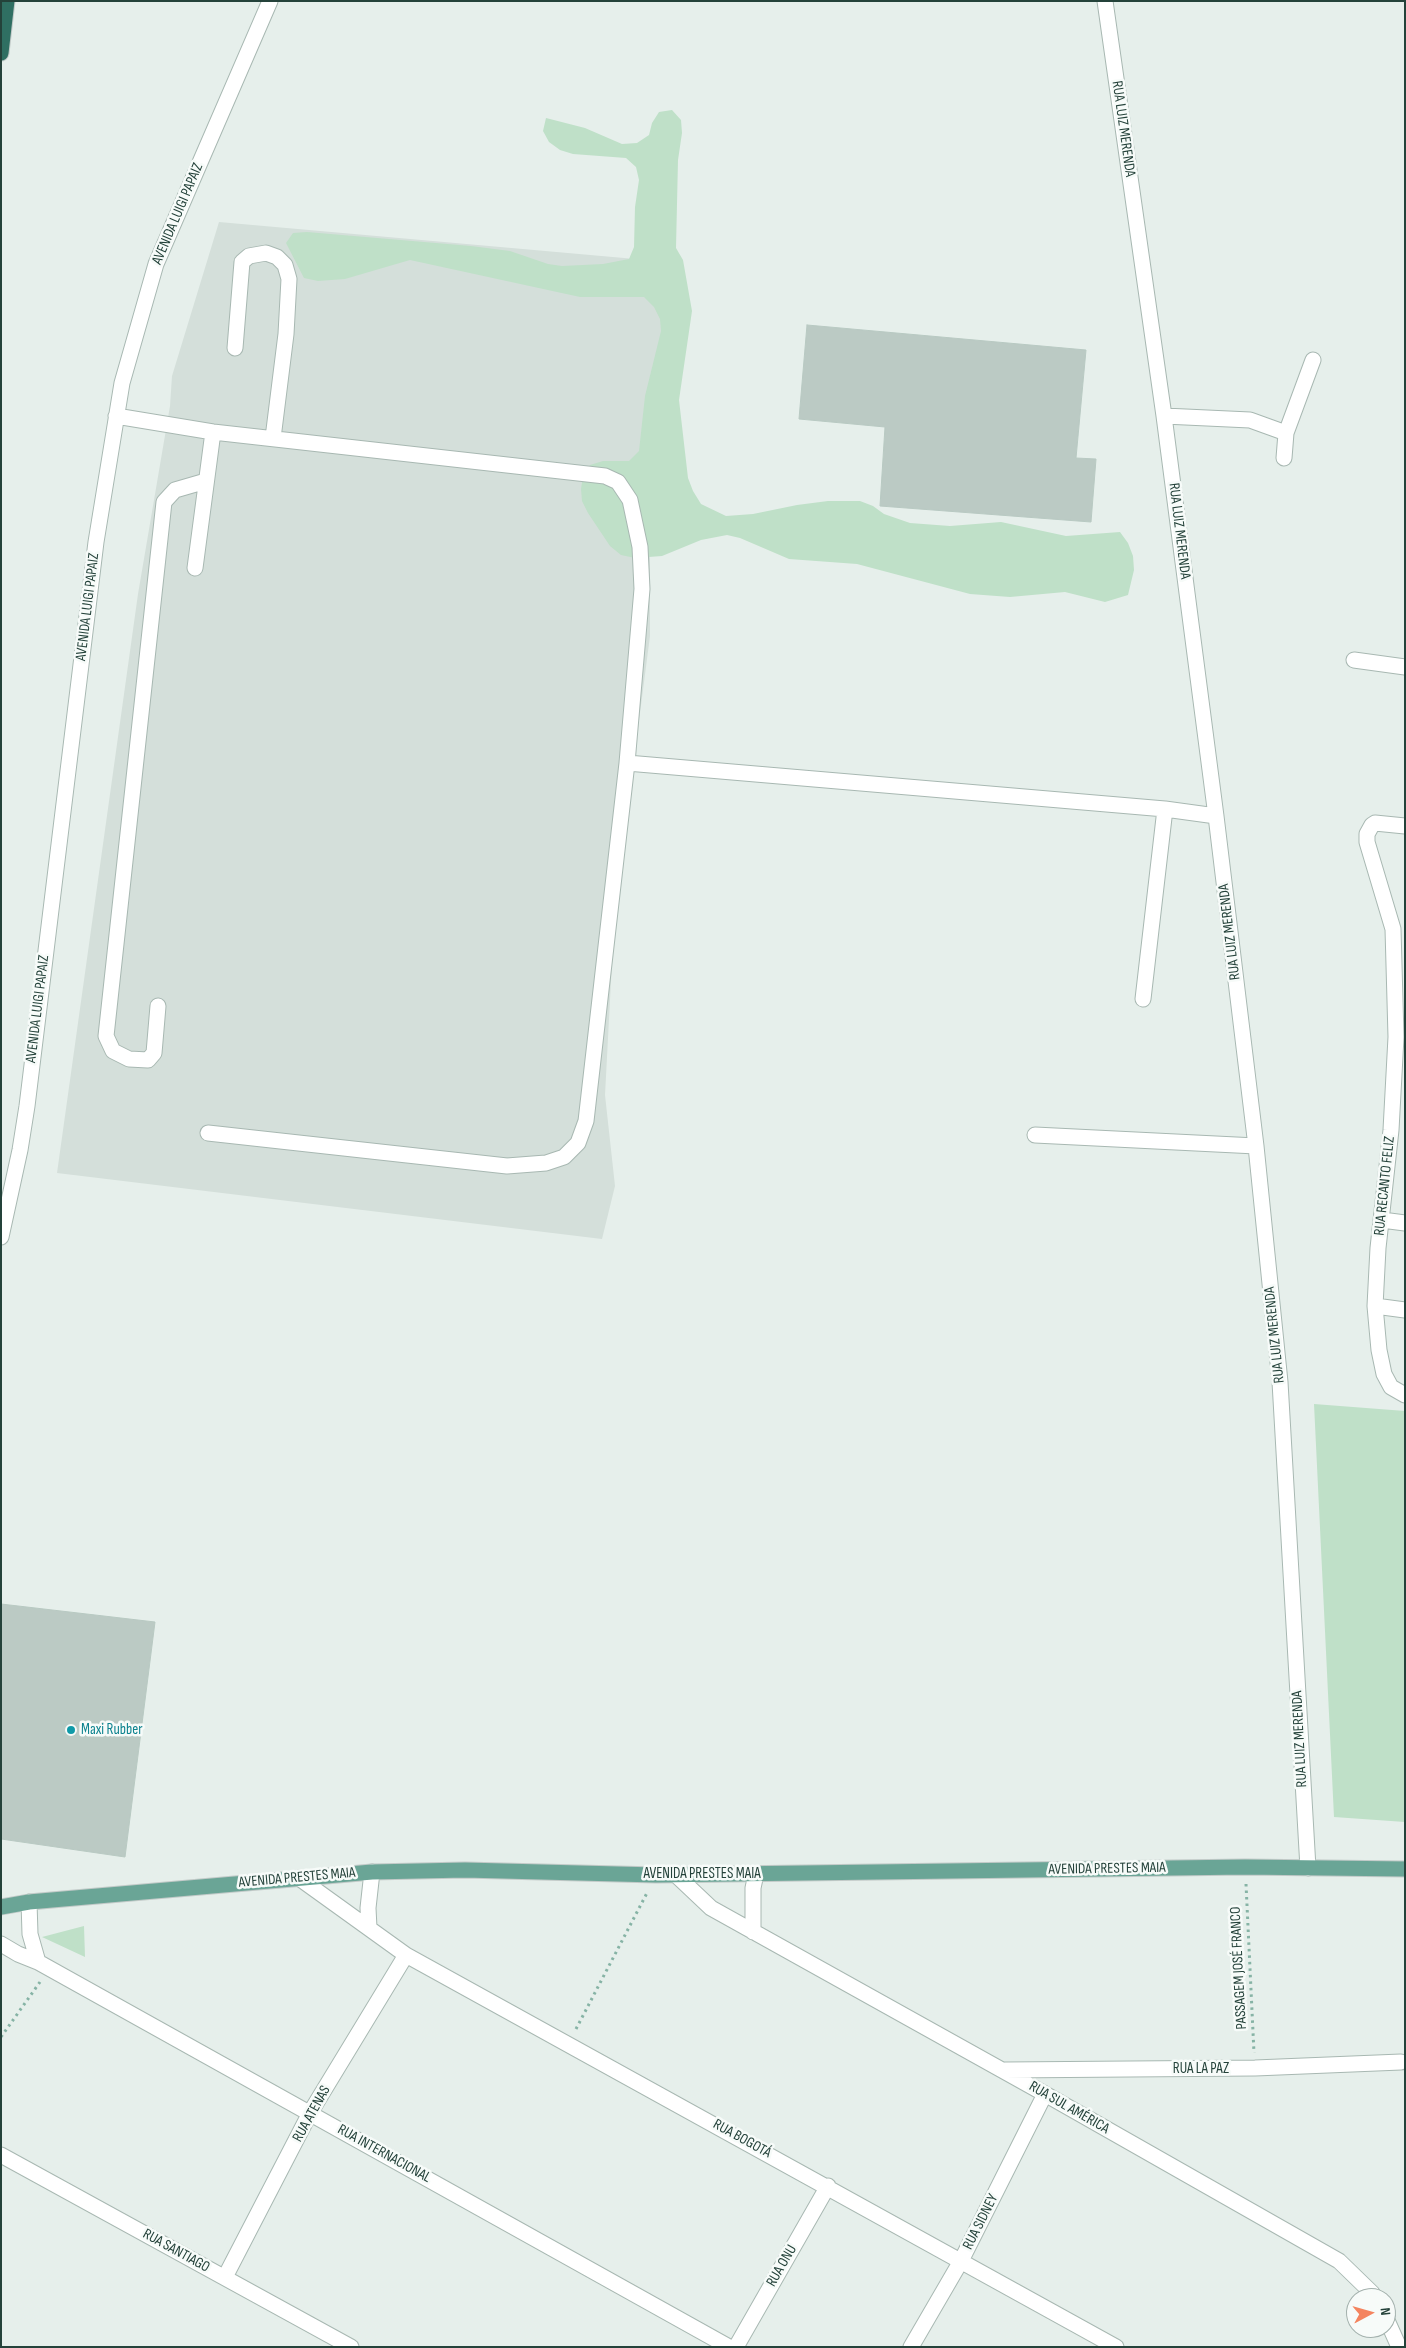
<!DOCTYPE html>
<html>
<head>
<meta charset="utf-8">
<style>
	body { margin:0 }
	#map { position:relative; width:1406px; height:2348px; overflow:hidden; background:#e6efeb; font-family:"Sofia Sans Condensed",sans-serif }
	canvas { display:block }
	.frame { position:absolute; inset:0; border:2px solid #24423a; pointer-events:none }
	.north { position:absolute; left:1346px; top:2288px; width:50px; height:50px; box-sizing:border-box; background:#f7fbf9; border:1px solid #a3b1ad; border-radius:50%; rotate:84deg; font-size:14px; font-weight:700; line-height:20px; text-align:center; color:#24423a }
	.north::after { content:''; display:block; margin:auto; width:18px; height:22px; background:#f4845f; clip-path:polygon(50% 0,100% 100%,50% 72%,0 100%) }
</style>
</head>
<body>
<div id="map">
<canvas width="1406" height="2348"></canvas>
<div class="frame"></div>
<div class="north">N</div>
</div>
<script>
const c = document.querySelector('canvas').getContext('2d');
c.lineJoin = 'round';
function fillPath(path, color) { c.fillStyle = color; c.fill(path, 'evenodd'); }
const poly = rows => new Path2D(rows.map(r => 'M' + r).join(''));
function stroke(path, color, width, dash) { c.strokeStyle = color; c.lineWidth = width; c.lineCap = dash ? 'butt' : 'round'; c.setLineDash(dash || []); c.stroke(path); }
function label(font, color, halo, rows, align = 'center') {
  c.font = font + ' "Sofia Sans Condensed",sans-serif'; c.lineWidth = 5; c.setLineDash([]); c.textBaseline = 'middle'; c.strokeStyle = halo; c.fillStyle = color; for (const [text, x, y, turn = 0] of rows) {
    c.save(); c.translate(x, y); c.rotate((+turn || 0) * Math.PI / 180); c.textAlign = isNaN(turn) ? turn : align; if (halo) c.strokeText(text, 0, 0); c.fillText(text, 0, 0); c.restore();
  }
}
const built = poly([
	[219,222,669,262,650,512,650,636,615,905,605,1095,615,1186,602,1239,57,1173,138,594,170,406,172,376]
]);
const green = poly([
	[672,110,681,120,682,133,678,160,676,248,683,260,692,311,679,400,688,478,693,491,701,504,726,516,753,514,797,505,828,501,860,501,873,506,884,514,910,523,950,526,1001,522,1066,536,1120,532,1128,543,1133,556,1134,570,1128,595,1105,602,1065,592,1010,597,970,594,857,564,789,559,740,538,727,535,701,540,662,556,635,558,621,555,610,546,588,513,582,501,581,489,583,476,590,465,603,461,629,461,639,451,645,396,661,331,660,319,654,307,644,297,580,297,410,260,345,279,318,281,304,278,286,243,293,233,307,232,471,246,510,251,548,264,562,266,603,264,629,259,634,247,635,207,639,180,636,167,626,158,573,154,560,150,549,142,543,131,546,118,585,128,622,144,637,143,649,135,652,123,659,112],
	[1314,1404,1405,1411,1405,1822,1334,1817],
	[84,1926,85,1957,42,1937]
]);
const building = poly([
	[807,325,1086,350,1076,458,1096,459,1091,522,880,506,885,427,799,419,807,325],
	[1,1604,155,1622,125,1857,1,1839,1,1604]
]);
const path = poly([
	[1246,1884,1254,2053],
	[576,2029,648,1891],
	[1,2037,40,1982]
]);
const minor = poly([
	[1105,1,1164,416,1216,816,1256,1146,1280,1382,1308,1868],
	[235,348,242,262,249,256,266,253,277,257,285,265,289,279,286,334,273,438],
	[116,416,213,432,605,476,618,482,630,500,640,547,642,589,627,763,586,1121,578,1143,564,1157,546,1163,507,1166,208,1133],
	[1164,416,1250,420,1286,433],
	[1284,458,1286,433,1313,360],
	[195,568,213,432],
	[1354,660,1405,667],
	[627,763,1165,809,1216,816],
	[1405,826,1375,823,1372,825,1367,834,1367,842,1393,929,1396,1037,1391,1130,1378,1248,1375,1306,1379,1350,1384,1374,1391,1387,1405,1395],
	[1143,999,1165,809],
	[158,1006,154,1053,148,1060,129,1059,113,1051,106,1036,164,502,175,490,206,481],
	[1035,1135,1256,1146],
	[1382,1220,1405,1223],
	[1,1237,20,1150,27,1106,96,542,122,383,156,264,270,1],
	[1375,1306,1405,1310],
	[675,1874,711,1908,1045,2094,1339,2261,1372,2293,1375,2298],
	[299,1878,406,1955,1116,2347],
	[29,1902,30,1934,38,1962],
	[369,1928,368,1908,372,1872],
	[753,1932,753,1888,756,1874],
	[1,1944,18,1954,38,1962,729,2347],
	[1005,2070,1255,2068,1401,2062],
	[1,2155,351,2347],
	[225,2277,310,2113,406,1955],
	[1386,2318,1399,2347],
	[736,2347,828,2186],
	[911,2347,961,2261,1045,2094]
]);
const major = poly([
	[1,1907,29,1902,372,1872,465,1870,656,1875,1245,1867,1405,1869]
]);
const highway = poly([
	[1,53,7,1]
]);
const markers = [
	[71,1730,5,"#0f9aa8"]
];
const streetNames = [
	["RUA LUIZ MERENDA",1123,129,82],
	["AVENIDA LUIGI PAPAIZ",178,214,-67],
	["RUA LUIZ MERENDA",1179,531,83],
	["AVENIDA LUIGI PAPAIZ",88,607,-83],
	["RUA LUIZ MERENDA",1230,932,-97],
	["AVENIDA LUIGI PAPAIZ",38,1009,-83],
	["RUA RECANTO FELIZ",1385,1186,-84],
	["RUA LUIZ MERENDA",1275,1335,-96],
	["RUA LUIZ MERENDA",1300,1739,-93],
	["AVENIDA PRESTES MAIA",1107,1869,-1],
	["AVENIDA PRESTES MAIA",702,1874],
	["AVENIDA PRESTES MAIA",297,1878,-5],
	["PASSAGEM JOSÉ FRANCO",1239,1968,-93],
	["RUA LA PAZ",1201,2069],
	["RUA SUL AMÉRICA",1069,2108,30],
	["RUA ATENAS",312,2114,-61],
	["RUA BOGOTÁ",742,2139,29],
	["RUA INTERNACIONAL",384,2154,29],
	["RUA SIDNEY",981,2222,-63],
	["RUA SANTIAGO",176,2251,29],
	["RUA ONU",782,2266,-60]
];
const cultureNames = [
	["Maxi Rubber",81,1730]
];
fillPath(built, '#d4dfda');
fillPath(green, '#bfe0c8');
fillPath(building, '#bbcac4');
stroke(building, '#b8c9c2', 1);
stroke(minor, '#a8b8b2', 17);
stroke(major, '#c2cac8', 17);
stroke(highway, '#c2cac8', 17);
stroke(path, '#86b3a5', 3, [2.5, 4]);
stroke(minor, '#fff', 15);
stroke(major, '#6aa596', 15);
stroke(highway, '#2f6f62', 15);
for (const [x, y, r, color] of markers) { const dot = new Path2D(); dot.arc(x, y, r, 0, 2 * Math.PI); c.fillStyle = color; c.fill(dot); stroke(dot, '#f7fbf9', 2); }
label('15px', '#24423a', '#f7fbf9', streetNames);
label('15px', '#0d838f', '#f7fbf9', cultureNames, 'left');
</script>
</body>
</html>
